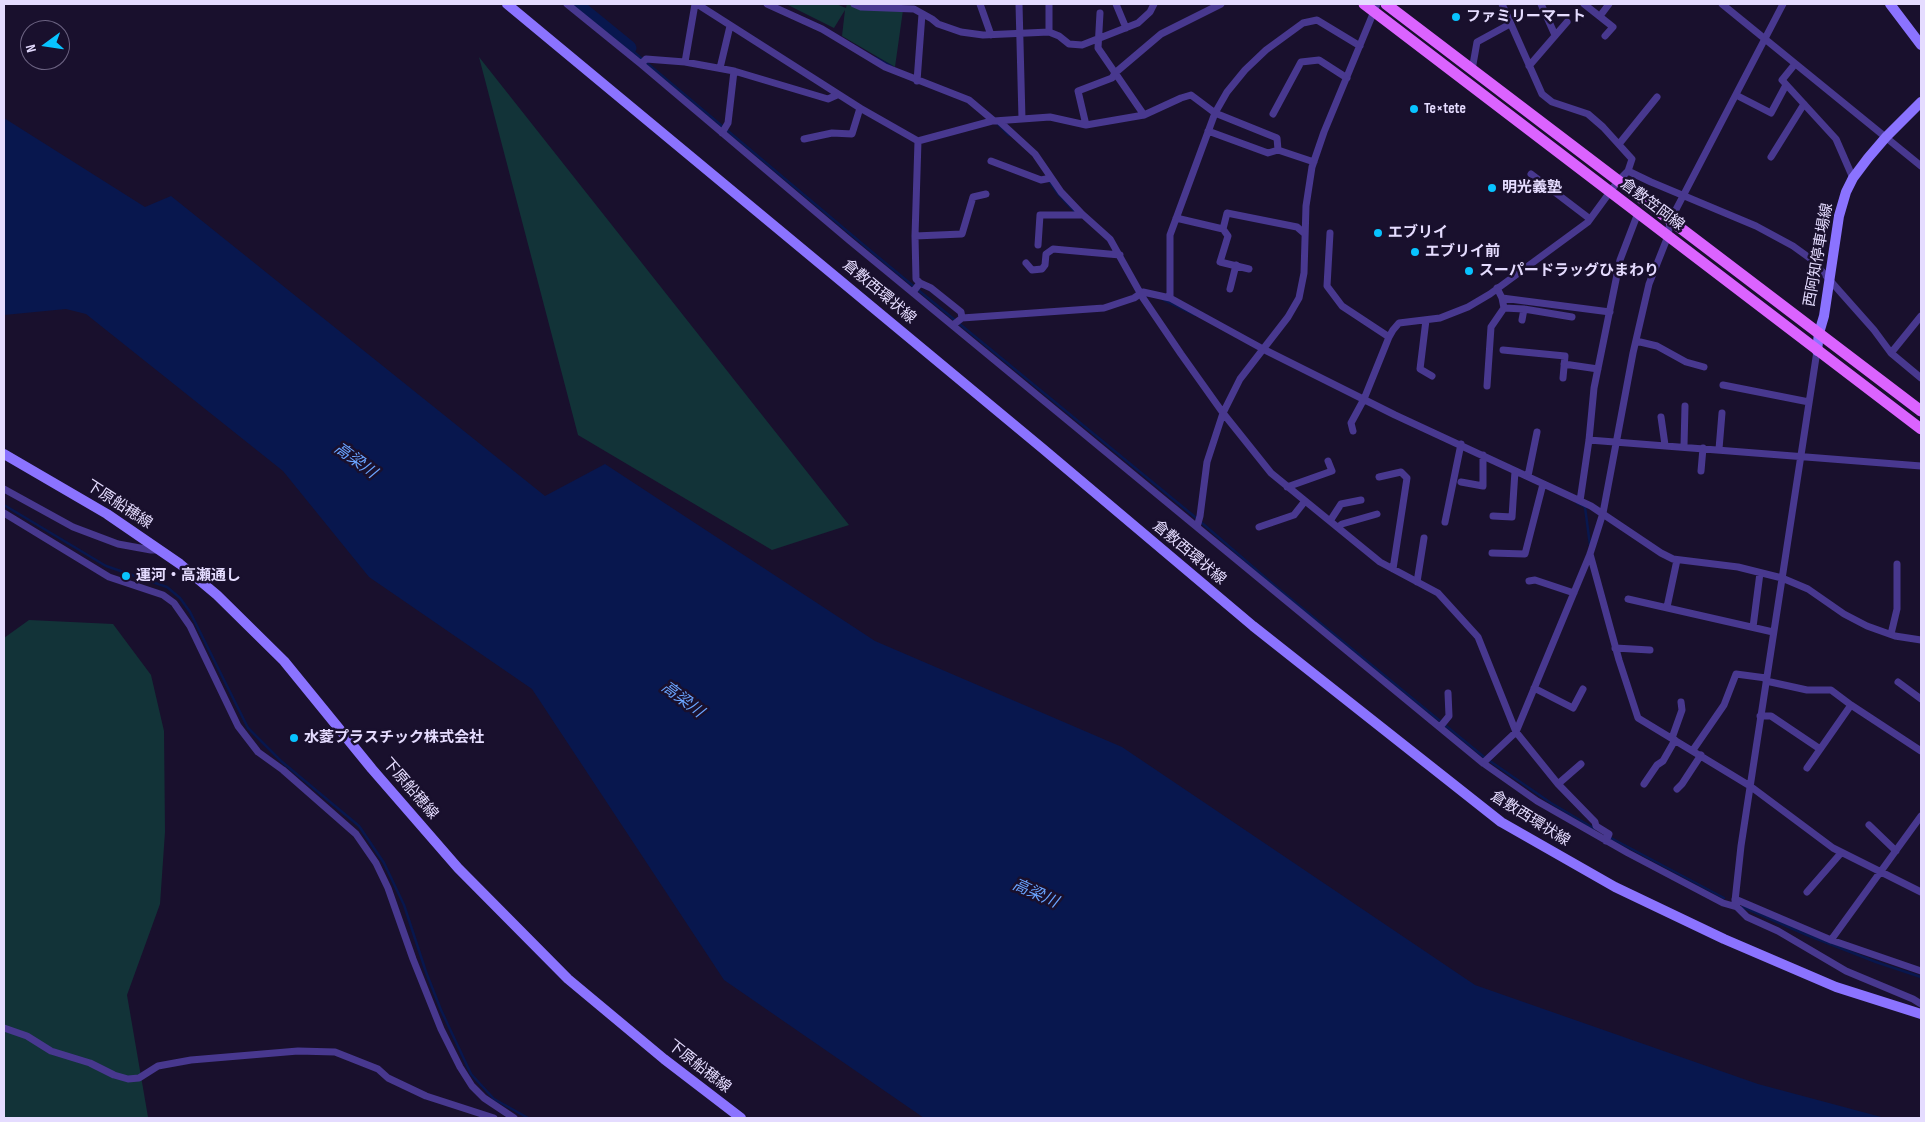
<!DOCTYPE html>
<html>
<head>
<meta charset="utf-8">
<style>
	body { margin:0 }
	#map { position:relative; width:1925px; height:1122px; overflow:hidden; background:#19102d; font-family:"Sofia Sans Condensed",sans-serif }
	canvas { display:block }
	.frame { position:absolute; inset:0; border:5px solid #e5dcff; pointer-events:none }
	.north { position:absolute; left:20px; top:20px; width:50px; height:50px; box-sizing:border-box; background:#19102d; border:1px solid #6b6281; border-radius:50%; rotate:256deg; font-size:14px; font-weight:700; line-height:20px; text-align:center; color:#e5dcff }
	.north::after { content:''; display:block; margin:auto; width:18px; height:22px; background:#08c3ff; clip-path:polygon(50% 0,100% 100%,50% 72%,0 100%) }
</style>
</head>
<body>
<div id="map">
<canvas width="1925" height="1122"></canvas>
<div class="frame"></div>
<div class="north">N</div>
</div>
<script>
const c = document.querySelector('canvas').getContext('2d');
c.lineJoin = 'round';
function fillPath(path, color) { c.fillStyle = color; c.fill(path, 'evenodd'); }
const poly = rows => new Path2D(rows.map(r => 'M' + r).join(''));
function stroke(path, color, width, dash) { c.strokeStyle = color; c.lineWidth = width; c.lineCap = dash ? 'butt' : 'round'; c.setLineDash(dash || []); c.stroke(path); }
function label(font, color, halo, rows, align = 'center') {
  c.font = font + ' "Sofia Sans Condensed","Noto Sans JP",sans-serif'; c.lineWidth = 5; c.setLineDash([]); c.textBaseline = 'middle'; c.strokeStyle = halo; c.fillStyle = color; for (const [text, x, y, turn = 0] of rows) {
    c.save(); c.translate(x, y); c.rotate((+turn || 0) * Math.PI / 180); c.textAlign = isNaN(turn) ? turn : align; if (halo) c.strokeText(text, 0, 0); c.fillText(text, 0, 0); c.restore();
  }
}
const green = poly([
	[786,4,836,4,846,8,847,4,865,4,903,10,895,67,842,36,845,10,834,28],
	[479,57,849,525,772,550,578,435],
	[29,620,113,624,151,675,164,731,165,832,160,904,127,995,148,1117,373,1118,4,1118,4,638]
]);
const water = poly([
	[4,118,145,207,171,196,545,496,605,464,875,641,1122,747,1475,985,1758,1084,1885,1118,924,1118,724,980,532,689,369,577,283,471,86,314,66,309,4,315]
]);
const stream = poly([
	[629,48,878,257,1195,517,1275,586,1484,757,1551,803,1595,829],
	[876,58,891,66],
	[995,121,1009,135],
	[1050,182,1059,195,1077,214],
	[1162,299,1195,315],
	[1577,503,1585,507,1590,545],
	[4,505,106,566,167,587,180,598,190,612,248,728,281,761,359,826,384,863,404,905,426,972,441,1010,471,1074,494,1099,528,1118],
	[1609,837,1724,898],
	[1743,907,1807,935,1876,962,1921,977]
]);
const river = poly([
	[575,4,629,48]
]);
const minor = poly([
	[567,4,641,64,849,240,1483,763,1537,801,1628,853,1723,903,1737,907],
	[697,4,860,108,852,134,832,133,804,139],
	[767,4,822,29,885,67,969,100,994,121,1050,117,1086,125,1144,115,1181,98,1191,95,1215,113,1277,138,1278,150],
	[854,4,861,7,914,9,932,19,938,24,961,32,983,35,1049,32,1059,36,1069,44,1082,45,1138,23,1150,12,1154,4],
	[980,4,991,35],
	[1019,4,1022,119],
	[1116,4,1126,28],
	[1541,4,1555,35],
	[1584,4,1613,27,1605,36],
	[1722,4,1921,166],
	[1100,13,1098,48,1144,115],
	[1600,16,1609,4],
	[1049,32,1049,4],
	[685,62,695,4],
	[641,64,646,59,685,62,734,71,828,99,837,95],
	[1795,64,1782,80,1836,139,1853,178],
	[1529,66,1567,22],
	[720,68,730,26],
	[1472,70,1477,42,1510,24],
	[917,81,922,14],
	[1736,95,1771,113,1786,85],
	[860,108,918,141,992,121],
	[1273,114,1301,62,1319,60,1347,78],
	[999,121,1035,154,1061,192,1081,213,1110,239,1143,298,1181,354,1223,413,1271,473,1380,562,1438,593,1478,637,1516,732,1558,784,1595,822,1596,826,1609,834,1606,841],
	[1086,125,1078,91,1112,78,1115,73,1161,34,1221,4],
	[1208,131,1268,153,1278,150,1314,162],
	[722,133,728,123,734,71],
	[1619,144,1657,97],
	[1771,157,1804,104],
	[991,161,1041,180,1051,178],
	[1628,171,1651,182,1756,226,1793,246,1811,259,1874,330,1891,353,1921,378],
	[1531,174,1590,219],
	[1176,218,1223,229,1227,213,1297,227,1304,233],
	[1223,229,1228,236,1220,262,1249,269],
	[1330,233,1327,286,1342,306,1389,337],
	[915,236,962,234,973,197,986,194],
	[1038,245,1040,215,1083,215],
	[1026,263,1032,270,1042,269,1045,265,1046,254,1053,249,1120,255],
	[920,283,931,288,961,312,962,318],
	[1497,288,1502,298,1610,312],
	[1230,289,1236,265],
	[913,292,920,283,916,279,915,236,918,141],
	[1170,298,1170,235,1215,113,1227,92,1245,70,1266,50,1303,23,1317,20,1360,46],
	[1504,308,1524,309,1572,317],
	[1426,320,1420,369,1432,376],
	[1522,320,1524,309],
	[953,325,962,318,1104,308,1134,298,1143,292,1170,298,1263,349,1395,415,1591,506,1661,553,1673,559,1738,567,1782,578,1808,589,1844,614,1867,626,1895,636,1921,640],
	[1636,341,1657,346,1686,362,1704,367],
	[1503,350,1565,356,1563,378],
	[1817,351,1741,846,1735,901,1737,907,1747,917,1778,931,1846,971,1913,999,1921,1004],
	[1891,353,1921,316],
	[1564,364,1598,369],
	[1723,385,1809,402],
	[1487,386,1491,327,1504,308,1502,298],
	[1661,417,1665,445],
	[1353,431,1351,423,1364,399,1389,337,1393,330,1399,323,1440,318,1468,307,1490,294,1588,222,1618,181,1628,171,1632,159,1603,127,1588,114,1552,102,1542,94,1502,4],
	[1589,440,1921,466],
	[1684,446,1685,406],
	[1719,449,1722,413],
	[1701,471,1703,448],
	[1528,476,1537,432],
	[1379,477,1401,472,1407,478,1393,569],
	[1461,482,1483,486,1483,455],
	[1287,487,1332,471,1328,461],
	[4,489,73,527,118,544,151,550,160,550],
	[1580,501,1589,440,1594,388,1620,260,1638,213],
	[4,513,109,577,163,595,174,603,190,626,238,726,258,752,283,770,356,834,376,863,388,888,413,959,441,1029,460,1067,472,1086,484,1098,514,1118],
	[1493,516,1512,517,1515,471],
	[1330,521,1341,504,1361,500],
	[1445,522,1461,444],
	[1197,527,1200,516,1207,462,1223,413,1240,379,1288,317,1299,298,1304,273,1306,206,1312,167,1324,132,1377,4],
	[1259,527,1294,515,1305,501],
	[1338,527,1342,524,1377,514],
	[1492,553,1525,554,1543,484],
	[1590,554,1619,660,1638,718,1750,786,1833,848,1921,892],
	[1529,581,1535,580,1574,593],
	[1417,582,1424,538],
	[1628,599,1773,632],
	[1667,607,1677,560],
	[1753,627,1760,573],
	[1891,634,1897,609,1897,564],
	[1615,648,1650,650],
	[1766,681,1807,690,1831,690,1851,705],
	[1898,682,1921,699],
	[1534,688,1573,708,1583,689],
	[1760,716,1771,716,1820,749],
	[1440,727,1449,716,1448,693],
	[1672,738,1682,710,1681,702],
	[1693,750,1724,705,1736,674,1766,678],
	[1483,763,1516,732,1590,554,1603,513,1633,353,1649,284,1668,236,1670,221,1783,4],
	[1807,768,1851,705,1921,751],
	[1558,784,1581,764],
	[1644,784,1657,765,1663,761,1675,740],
	[1677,789,1682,784,1701,755],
	[1869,825,1896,851],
	[1807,892,1841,853],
	[1735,899,1831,940,1921,971],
	[1831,940,1921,816],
	[4,1028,27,1036,51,1051,90,1063,114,1075,128,1079,139,1078,158,1066,191,1060,298,1051,335,1052,378,1069,388,1078,426,1096,494,1118]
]);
const secondary = poly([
	[507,4,1042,448,1253,626,1501,822,1615,887,1724,939,1836,987,1921,1014],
	[1890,4,1921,45],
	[1817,351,1819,333,1824,316,1839,216,1846,192,1853,178,1868,158,1886,137,1921,102],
	[4,454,107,514,180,564,217,595,284,661,372,769,458,868,568,979,664,1059,741,1118]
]);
const primary = poly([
	[1364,4,1921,429],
	[1386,4,1921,411]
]);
const markers = [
	[1456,17,5,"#08c3ff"],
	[1414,109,5,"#08c3ff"],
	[1492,188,5,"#08c3ff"],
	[1378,233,5,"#08c3ff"],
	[1415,252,5,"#08c3ff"],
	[1469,271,5,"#08c3ff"],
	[126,576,5,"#08c3ff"],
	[294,738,5,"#08c3ff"]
];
const poiNames = [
	["ファミリーマート",1466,17],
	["Te×tete",1424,109],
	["明光義塾",1502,188],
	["エブリイ",1388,233],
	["エブリイ前",1425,252],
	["スーパードラッグひまわり",1479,271],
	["運河・高瀬通し",136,576],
	["水菱プラスチック株式会社",304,738]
];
const streetNames = [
	["倉敷笠岡線",1652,205,37],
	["西阿知停車場線",1819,255,-80],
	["倉敷西環状線",879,292,40],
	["下原船穂線",119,505,33],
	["倉敷西環状線",1189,553,40],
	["下原船穂線",410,789,49],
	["倉敷西環状線",1530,819,32],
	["下原船穂線",699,1067,38]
];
const waterNames = [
	["高梁川",355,461,36],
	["高梁川",682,700,37],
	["高梁川",1035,894,24]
];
fillPath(green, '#123338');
fillPath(water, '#08174e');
stroke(stream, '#08174e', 2.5);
stroke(river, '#08174e', 15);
stroke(minor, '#48388f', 7);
stroke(secondary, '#8b73ff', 10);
stroke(primary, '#db63ff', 11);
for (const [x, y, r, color] of markers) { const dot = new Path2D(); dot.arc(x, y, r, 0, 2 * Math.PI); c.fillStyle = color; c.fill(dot); stroke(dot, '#19102d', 2); }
label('bold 15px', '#e5dcff', '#19102d', poiNames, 'left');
label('15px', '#e5dcff', '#19102d', streetNames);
label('italic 16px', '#6aa4ff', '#19102d', waterNames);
</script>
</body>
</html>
